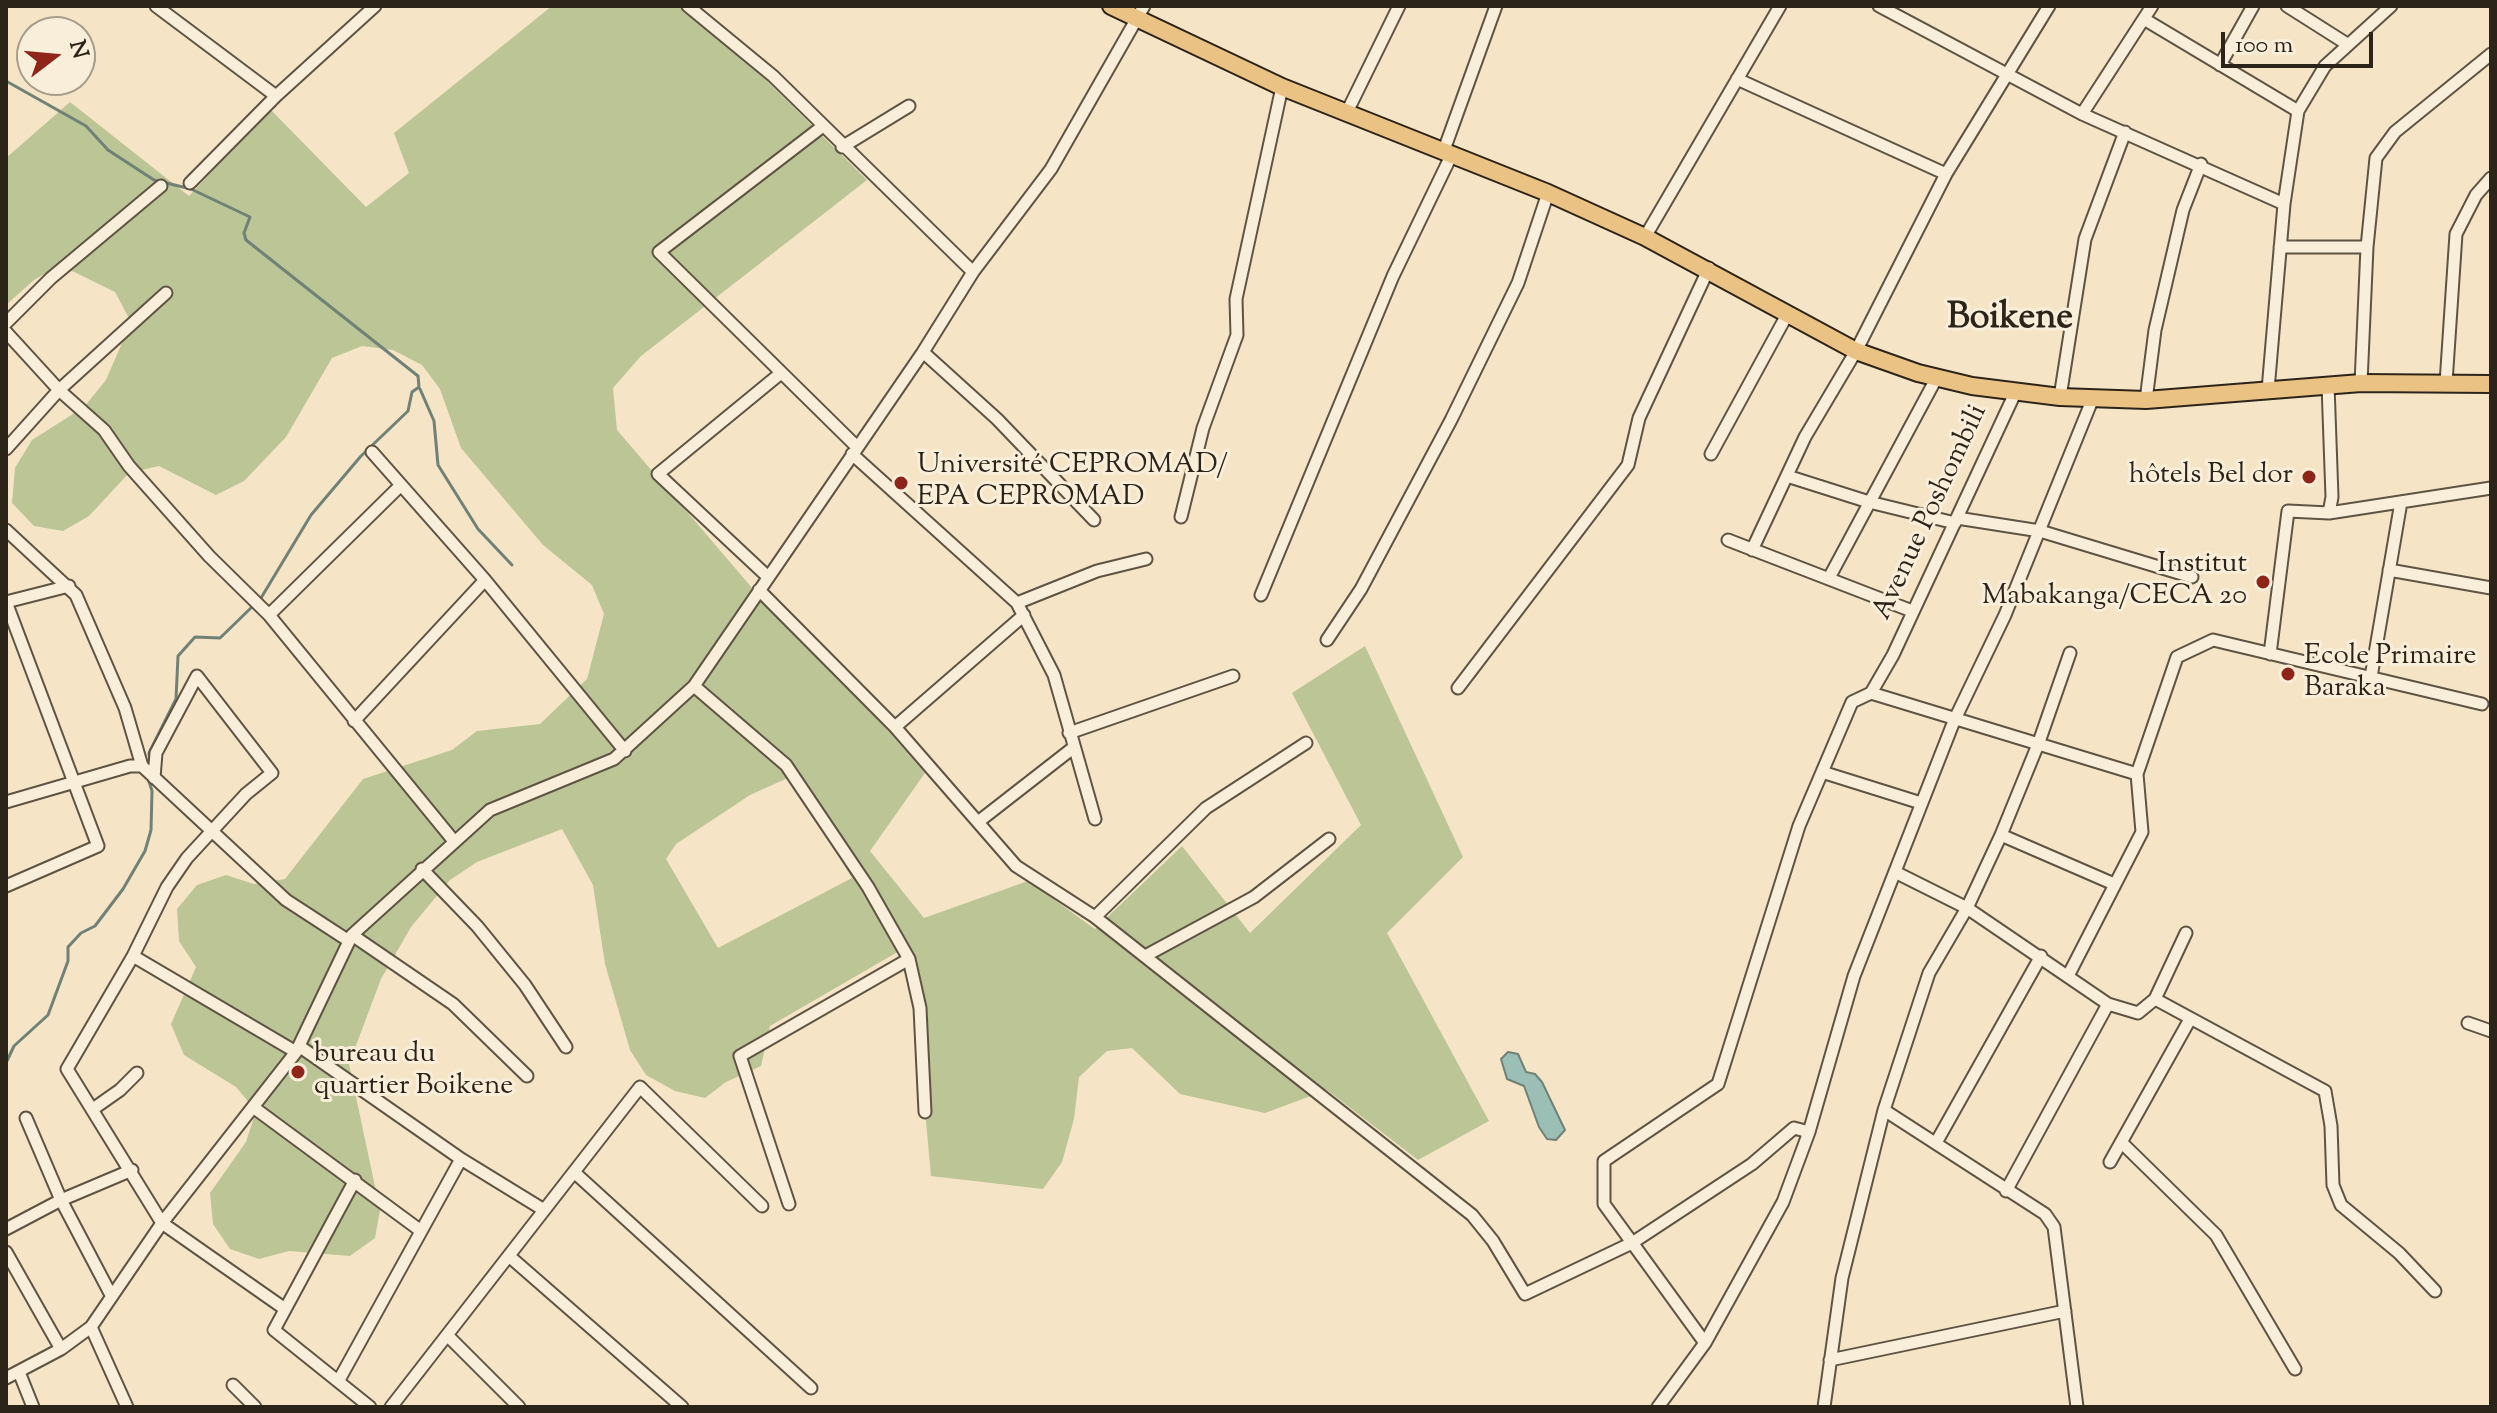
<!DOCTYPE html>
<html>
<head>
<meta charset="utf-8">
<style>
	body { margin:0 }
	#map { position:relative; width:2497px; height:1413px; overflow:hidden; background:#f5e5c6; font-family:"Sorts Mill Goudy",serif }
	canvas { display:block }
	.frame { position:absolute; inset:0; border:8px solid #2d2419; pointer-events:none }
	.north { position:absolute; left:16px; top:16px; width:80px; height:80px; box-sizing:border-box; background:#f8eeda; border:2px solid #a79d8d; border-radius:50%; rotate:74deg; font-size:22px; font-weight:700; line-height:32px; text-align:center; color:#2d2419 }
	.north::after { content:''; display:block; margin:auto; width:28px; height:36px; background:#8f2418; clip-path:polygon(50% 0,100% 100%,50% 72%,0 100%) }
	.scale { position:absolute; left:2221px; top:32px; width:152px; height:36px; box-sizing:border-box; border:4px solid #2d2419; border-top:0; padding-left:10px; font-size:24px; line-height:28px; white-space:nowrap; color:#2d2419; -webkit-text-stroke:6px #f8eeda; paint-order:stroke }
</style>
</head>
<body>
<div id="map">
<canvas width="2497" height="1413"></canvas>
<div class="frame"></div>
<div class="north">N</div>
<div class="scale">100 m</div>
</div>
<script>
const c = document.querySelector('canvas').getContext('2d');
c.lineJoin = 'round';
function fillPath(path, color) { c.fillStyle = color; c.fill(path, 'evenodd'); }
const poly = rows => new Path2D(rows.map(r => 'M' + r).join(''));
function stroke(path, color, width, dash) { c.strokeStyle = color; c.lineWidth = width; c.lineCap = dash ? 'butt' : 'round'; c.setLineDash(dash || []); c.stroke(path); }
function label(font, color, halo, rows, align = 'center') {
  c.font = font + ' "Sorts Mill Goudy",serif'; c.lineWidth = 6; c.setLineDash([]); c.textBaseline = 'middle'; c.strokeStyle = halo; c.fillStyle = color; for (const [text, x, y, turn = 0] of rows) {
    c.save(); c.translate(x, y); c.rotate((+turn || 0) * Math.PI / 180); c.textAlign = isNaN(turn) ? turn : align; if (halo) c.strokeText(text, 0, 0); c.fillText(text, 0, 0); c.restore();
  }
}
const green = poly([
	[552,6,683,6,761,75,867,180,641,356,613,388,617,430,753,589,876,717,925,773,870,851,924,918,1028,881,1095,929,1182,846,1250,933,1361,825,1292,693,1365,646,1463,857,1387,933,1489,1121,1418,1160,1327,1090,1265,1113,1180,1094,1132,1048,1107,1051,1079,1077,1074,1119,1062,1162,1043,1189,931,1176,916,1011,901,950,770,1026,761,1066,726,1082,705,1098,675,1091,646,1075,630,1050,605,964,593,885,562,829,477,862,450,880,411,927,381,979,349,1064,380,1210,375,1238,350,1256,289,1251,259,1259,230,1249,213,1224,210,1193,246,1142,256,1111,236,1087,184,1055,171,1024,196,967,179,941,177,909,197,885,226,875,254,884,285,879,363,779,452,750,477,731,540,724,587,679,604,614,592,585,543,545,461,448,440,389,422,365,393,350,362,346,332,358,286,437,244,481,216,495,159,466,129,473,89,516,63,531,34,526,12,503,15,468,32,440,84,407,106,380,131,322,115,292,60,265,34,280,6,305,6,158,70,102,189,196,270,109,366,207,409,173,394,133],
	[790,777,852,878,718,948,666,859,676,844,750,795]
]);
const water = poly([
	[1508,1052,1518,1054,1526,1072,1535,1074,1542,1082,1565,1130,1556,1140,1547,1139,1539,1127,1524,1086,1507,1079,1501,1059,1508,1052]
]);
const stream = poly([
	[6,81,86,126,108,150,154,180,191,189,250,217,244,233,246,240,418,376,419,387,412,392,408,411,361,456,311,515,261,598],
	[420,389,434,421,438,465,478,529,512,565],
	[150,763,149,753,176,699,178,656,195,637,220,638,254,605],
	[6,1063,14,1046,48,1015,68,961,68,947,81,933,95,926,123,889,145,851,151,830,152,791,148,778]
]);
const minor = poly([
	[156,6,276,96],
	[688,6,773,76,973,272],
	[1879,6,2082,114,2284,204],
	[2287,6,2347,44],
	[2144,19,2298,111],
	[2220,65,2253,6],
	[1737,79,1946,174],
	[1347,112,1399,6],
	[2082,114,2152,6],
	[823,126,659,252,857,447],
	[842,147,909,106],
	[1444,150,1496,6],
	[190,183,276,96,375,6],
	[1645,237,1780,6],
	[2280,247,2367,247],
	[6,323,51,278,161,186],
	[6,332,59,390,104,430,129,466,209,556,269,615,453,840],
	[923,352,997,419,1094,520],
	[2361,383,2367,247,2376,158,2395,132,2491,54],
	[2446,383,2456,234,2476,195,2491,178],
	[2328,385,2332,497,2329,513],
	[2268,390,2284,204,2298,111,2325,66,2391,6],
	[2060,397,2085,239,2125,132],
	[2146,400,2155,330,2183,210,2201,164],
	[6,449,59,390,166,293],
	[372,452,485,580,625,751],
	[852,454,1017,603,1054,675,1095,819],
	[1711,454,1788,313],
	[1787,476,1869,502,1955,523],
	[1181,517,1203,428,1237,335,1236,299,1282,87],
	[1957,518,2040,531,2192,577],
	[6,530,76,595,125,708,142,766],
	[1728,540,1912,611],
	[1752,550,1805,437,1856,351,1946,174,2049,6],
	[2389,570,2491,588],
	[768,577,658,474,781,373],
	[1829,578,1937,377],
	[759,590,895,727,1016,866,1095,917,1472,1215,1493,1241,1525,1294,1632,1243,1752,1164,1794,1128,1809,1132],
	[1261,595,1393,276,1452,154],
	[1017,603,1097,571,1146,559],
	[269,615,401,485],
	[1327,640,1361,589,1451,420,1518,283,1548,193],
	[2270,654,2288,511,2329,513,2491,488],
	[2371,677,2401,502],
	[694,686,786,765,868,887,909,959,920,1008,925,1112],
	[1458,688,1628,465,1639,418,1709,268],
	[1871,693,2137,774],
	[354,721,485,580],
	[895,727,1024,615],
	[1069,733,1233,676],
	[1822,772,1921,803],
	[154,778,156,753,197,676,272,773,246,794,187,858,167,887,133,956,67,1069,162,1223,285,1309],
	[6,802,130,766,142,766,286,900,349,941],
	[978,822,1073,748],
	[2001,835,2114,884],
	[422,869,477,926,525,985,566,1047],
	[1895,872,1967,908,2108,1004,2138,1013,2155,999,2325,1091,2331,1126,2333,1185,2341,1205,2399,1253,2435,1291],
	[6,886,98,846,6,602,69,586],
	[1095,917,1206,808,1306,743],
	[352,935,453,1004,527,1076],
	[133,956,296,1052],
	[1145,956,1254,897,1329,839],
	[2068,976,2142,832,2137,774,2177,657,2213,640,2482,704],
	[2155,999,2186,933],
	[2468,1023,2491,1031],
	[299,1046,461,1159,544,1210],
	[253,1107,421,1231],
	[93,1109,120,1090,137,1073],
	[1884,1110,2045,1214,2054,1227,2077,1407],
	[26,1118,61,1200,111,1295],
	[1937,1141,2041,956],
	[2121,1142,2216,1235,2295,1369],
	[2110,1162,2189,1021],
	[574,1172,811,1388],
	[355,1180,274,1330,370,1407],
	[2006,1191,2108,1004],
	[789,1204,740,1056,909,959],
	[6,1229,61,1200,132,1170],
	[6,1252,61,1349],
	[509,1256,682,1407],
	[91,1327,127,1407],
	[447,1335,519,1407],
	[1705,1343,1604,1204,1604,1161,1718,1084,1799,826,1852,702,1871,693,1893,655,2016,391],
	[1830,1360,2065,1311],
	[19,1372,33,1407],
	[6,1378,61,1349,91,1327,162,1223,296,1052,352,935,490,810,614,759,694,686,923,352,973,272,1051,169,1144,6],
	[339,1380,461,1159],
	[233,1385,255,1407],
	[391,1407,640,1087,762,1206],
	[1658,1407,1705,1343,1783,1202,1809,1132,1854,976,1954,721,2005,615,2093,398],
	[1824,1407,1842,1278,1884,1110,1929,973,1967,908,2001,835,2039,742,2070,653]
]);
const highway = poly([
	[1111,6,1282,87,1548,193,1645,237,1856,351,1918,373,1972,386,2060,397,2146,400,2361,383,2491,384]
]);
const markers = [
	[2309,477,8,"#8f2418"],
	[901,483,8,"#8f2418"],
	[2263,582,8,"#8f2418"],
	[2288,674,8,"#8f2418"],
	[298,1072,8,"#8f2418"]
];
const poiNames = [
	["Université CEPROMAD/",917,467],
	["EPA CEPROMAD",917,499],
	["hôtels Bel dor",2293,477,"right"],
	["Institut",2247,566,"right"],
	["Mabakanga/CECA 20",2247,598,"right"],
	["Ecole Primaire",2304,658],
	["Baraka",2304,690],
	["bureau du",314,1056],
	["quartier Boikene",314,1088]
];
const streetNames = [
	["Avenue Poshombili",1932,513,-65]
];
const districtNames = [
	["Boikene",2010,321]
];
fillPath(green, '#bbc596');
fillPath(water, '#9cbfb5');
stroke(water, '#708177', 2);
stroke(stream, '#708177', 3);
stroke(minor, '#5f5444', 15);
stroke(highway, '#2d2419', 20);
stroke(minor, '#f8eeda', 11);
stroke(highway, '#eac283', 16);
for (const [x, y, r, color] of markers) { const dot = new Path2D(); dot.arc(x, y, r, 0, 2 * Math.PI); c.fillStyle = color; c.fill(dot); stroke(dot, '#f8eeda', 3); }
label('28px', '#2d2419', '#f8eeda', poiNames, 'left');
label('28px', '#2d2419', '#f8eeda', streetNames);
label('bold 36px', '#2d2419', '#f8eeda', districtNames);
</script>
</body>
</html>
